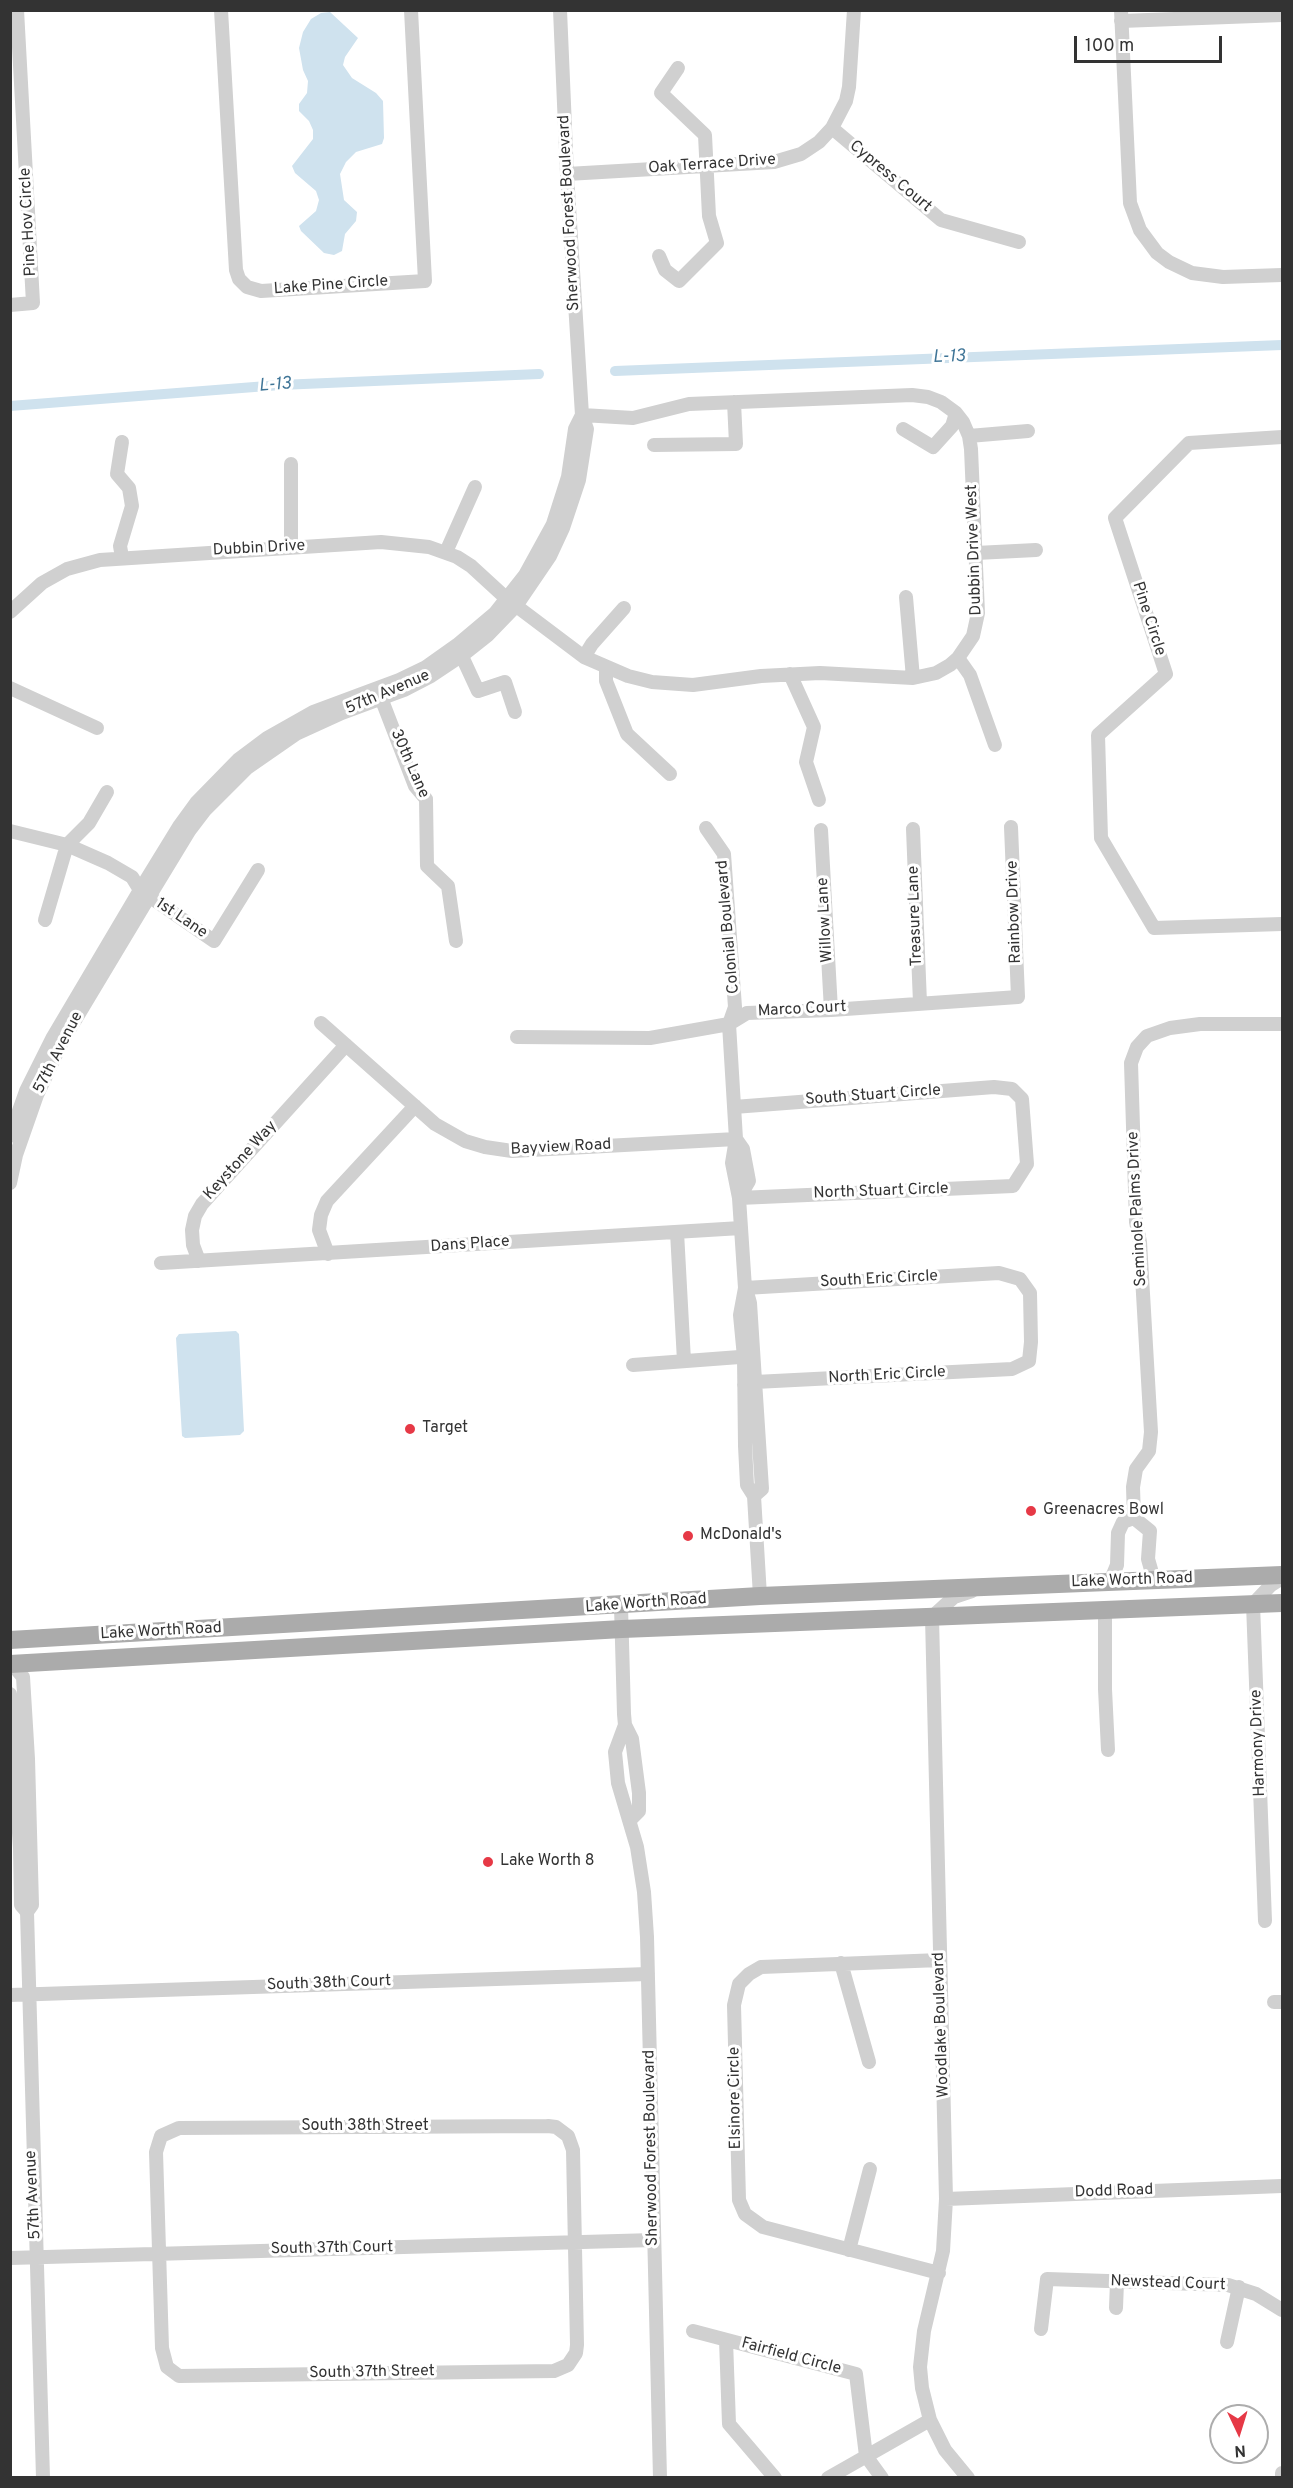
<!DOCTYPE html>
<html>
<head>
<meta charset="utf-8">
<style>
	body { margin:0 }
	#map { position:relative; width:1293px; height:2488px; overflow:hidden; background:#fff; font-family:Overpass,sans-serif }
	canvas { display:block }
	.frame { position:absolute; inset:0; border:12px solid #333; pointer-events:none }
	.north { position:absolute; left:1209px; top:2404px; width:60px; height:60px; box-sizing:border-box; background:#fff; border:2px solid #adadad; border-radius:50%; rotate:176deg; font-size:16px; font-weight:700; line-height:24px; text-align:center; color:#333 }
	.north::after { content:''; display:block; margin:auto; width:21px; height:27px; background:#e63946; clip-path:polygon(50% 0,100% 100%,50% 72%,0 100%) }
	.scale { position:absolute; left:1074px; top:36px; width:148px; height:27px; box-sizing:border-box; border:3px solid #333; border-top:0; padding-left:8px; font-size:18px; line-height:21px; white-space:nowrap; color:#333; -webkit-text-stroke:4px #fff; paint-order:stroke }
</style>
</head>
<body>
<div id="map">
<canvas width="1293" height="2488"></canvas>
<div class="frame"></div>
<div class="north">N</div>
<div class="scale">100 m</div>
</div>
<script>
const c = document.querySelector('canvas').getContext('2d');
c.lineJoin = 'round';
function fillPath(path, color) { c.fillStyle = color; c.fill(path, 'evenodd'); }
const poly = rows => new Path2D(rows.map(r => 'M' + r).join(''));
function stroke(path, color, width, dash) { c.strokeStyle = color; c.lineWidth = width; c.lineCap = dash ? 'butt' : 'round'; c.setLineDash(dash || []); c.stroke(path); }
function label(font, color, halo, rows, align = 'center') {
  c.font = font + ' Overpass,sans-serif'; c.lineWidth = 6; c.setLineDash([]); c.textBaseline = 'middle'; c.strokeStyle = halo; c.fillStyle = color; for (const [text, x, y, turn = 0] of rows) {
    c.save(); c.translate(x, y); c.rotate((+turn || 0) * Math.PI / 180); c.textAlign = isNaN(turn) ? turn : align; if (halo) c.strokeText(text, 0, 0); c.fillText(text, 0, 0); c.restore();
  }
}
const water = poly([
	[330,12,358,38,345,57,343,65,352,78,376,93,383,101,384,138,382,144,356,152,346,162,340,174,344,200,357,212,356,221,345,234,342,251,334,255,324,253,301,231,299,226,316,211,319,200,316,191,295,173,292,166,313,139,313,130,309,121,299,111,299,104,307,93,308,81,303,70,299,48,303,32,311,19,321,13],
	[236,1331,239,1334,244,1431,240,1435,185,1438,182,1436,176,1338,179,1334]
]);
const canal = poly([
	[615,371,1282,345],
	[10,406,280,385,539,374]
]);
const minor = poly([
	[221,10,236,270,239,279,247,287,261,291,425,281,411,10],
	[1121,10,1130,203,1140,230,1157,253,1169,262,1192,273,1223,277,1282,275],
	[1121,21,1282,15],
	[832,128,941,220,1019,242],
	[567,174,774,162,801,154,819,142,832,128,846,101,849,87,854,10],
	[659,256,665,270,679,281,717,243,709,216,705,135,661,93,678,68],
	[10,305,33,303,17,10],
	[903,429,933,447,952,426,956,413],
	[969,436,1028,431],
	[1282,437,1189,443,1115,518,1166,674,1098,735,1101,838,1154,928,1282,924],
	[654,445,736,444,734,402],
	[291,547,291,464],
	[446,552,475,487],
	[976,553,1036,550],
	[122,557,120,546,132,506,129,488,117,474,122,442],
	[906,597,913,678],
	[10,612,42,583,67,569,100,560,381,542,429,547,457,557,471,566,507,599,584,657,628,676,652,682,693,685,761,676,820,673,913,678,936,673,950,665,958,658,973,636,978,613,971,449,969,436,963,422,956,413,941,402,928,397,912,395,689,404,633,418,582,415],
	[459,650,478,691,505,682,515,712],
	[584,657,592,644,624,608],
	[958,658,970,675,995,745],
	[606,667,606,681,627,734,670,774],
	[790,674,814,727,806,762,819,800],
	[10,688,97,728],
	[378,690,415,786,426,799,427,866,448,886,456,941],
	[706,828,724,854,735,1007,729,1024,736,1139,732,1163,739,1198,745,1288,740,1315,744,1357,745,1446,747,1485,754,1496,760,1596],
	[913,829,920,1003],
	[821,830,831,1010],
	[10,831,67,845,108,863,132,877,140,890,214,941,258,870],
	[45,920,67,845,89,823,107,792],
	[321,1023,435,1124,465,1141,485,1147,512,1151,736,1139],
	[517,1037,650,1038,729,1024,747,1013,831,1010,1018,997,1011,827],
	[734,1107,994,1087,1012,1089,1022,1099,1027,1164,1013,1186,739,1198],
	[10,1136,26,1091,53,1037,140,890,180,825,196,803,239,759,267,738,313,712,399,680,426,667,457,645,495,613,525,575,553,524,568,477,575,429,582,415],
	[736,1139,743,1149,749,1181,739,1198],
	[10,1183,16,1155,37,1095,62,1042,149,897,189,831,205,810,247,768,296,734,342,713,404,690,431,676,464,654,488,635,516,606,550,556,563,528,579,480,587,429,582,415,567,174,560,10],
	[677,1232,684,1361],
	[328,1254,319,1230,321,1215,327,1201,415,1106],
	[199,1261,193,1245,192,1230,195,1216,202,1204,346,1045],
	[161,1263,741,1228],
	[747,1292,750,1303,762,1489,754,1496],
	[633,1365,753,1356],
	[744,1385,755,1382,1012,1369,1029,1361,1031,1342,1030,1293,1020,1279,999,1273,745,1288],
	[1134,1518,1133,1487,1136,1469,1149,1451,1151,1432,1140,1242,1136,1222,1131,1063,1137,1047,1147,1036,1170,1028,1200,1024,1282,1024],
	[1110,1582,1117,1565,1118,1533,1123,1522,1134,1518,1150,1531,1148,1559,1154,1580],
	[621,1606,624,1714,625,1725,632,1739,639,1793,639,1811,630,1820],
	[1105,1609,1105,1689,1108,1750],
	[12,1664,23,1677,28,1759,32,1905,27,1912],
	[10,1694,20,1848,21,1905,27,1912,43,2478],
	[625,1725,615,1752,618,1783,637,1847,644,1892,647,1937,660,2478],
	[1265,1921,1253,1604,1271,1585,1282,1578],
	[841,1963,869,2062],
	[10,1995,648,1974],
	[1274,2002,1282,2002],
	[548,2126,556,2127,568,2136,573,2150,577,2345,576,2353,568,2365,554,2371,179,2376,167,2367,162,2348,156,2152,161,2136,179,2128,548,2126],
	[946,2199,1282,2186],
	[849,2250,870,2169],
	[10,2258,654,2240],
	[939,2273,763,2227,745,2214,739,2200,734,2005,739,1984,749,1974,761,1967,940,1960],
	[1116,2308,1117,2282],
	[1041,2329,1047,2279,1228,2285,1256,2294,1282,2310],
	[693,2331,856,2374,866,2456,882,2478],
	[726,2340,729,2424,775,2478],
	[1227,2342,1239,2287],
	[828,2478,930,2420],
	[968,2478,945,2450,930,2420,922,2388,920,2367,924,2331,943,2251,946,2199,932,1617,954,1597,972,1591],
	[1282,2478,1282,2473]
]);
const major = poly([
	[10,1640,760,1596,1282,1575],
	[10,1664,622,1629,1282,1603]
]);
const markers = [
	[410,1429,6,"#e63946"],
	[1031,1511,6,"#e63946"],
	[688,1536,6,"#e63946"],
	[488,1862,6,"#e63946"]
];
const streetNames = [
	["Oak Terrace Drive",712,165,-4],
	["Cypress Court",890,177,40],
	["Sherwood Forest Boulevard",570,213,-93],
	["Pine Hov Circle",29,222,-93],
	["Lake Pine Circle",331,286,-4],
	["Dubbin Drive",259,549,-3],
	["Dubbin Drive West",975,550,-92],
	["Pine Circle",1148,619,72],
	["57th Avenue",388,693,-23],
	["30th Lane",409,764,66],
	["Rainbow Drive",1015,912,-92],
	["Treasure Lane",916,916,-92],
	["1st Lane",181,919,34],
	["Willow Lane",826,920,-93],
	["Colonial Boulevard",729,927,-95],
	["Marco Court",802,1010,-3],
	["57th Avenue",59,1053,-63],
	["South Stuart Circle",873,1096,-4],
	["Bayview Road",561,1148,-3],
	["Keystone Way",241,1161,-48],
	["North Stuart Circle",881,1192,-2],
	["Seminole Palms Drive",1138,1209,-93],
	["Dans Place",470,1245,-4],
	["South Eric Circle",879,1280,-3],
	["North Eric Circle",887,1376,-3],
	["Lake Worth Road",1132,1581,-2],
	["Lake Worth Road",646,1604,-4],
	["Lake Worth Road",161,1632,-3],
	["Harmony Drive",1259,1743,-92],
	["South 38th Court",329,1984,-2],
	["Woodlake Boulevard",942,2025,-92],
	["Elsinore Circle",736,2098,-91],
	["South 38th Street",365,2127],
	["Sherwood Forest Boulevard",652,2148,-91],
	["Dodd Road",1114,2192,-2],
	["57th Avenue",34,2195,-93],
	["South 37th Court",332,2249,-1],
	["Newstead Court",1168,2284,2],
	["Fairfield Circle",791,2357,15],
	["South 37th Street",372,2373,-1]
];
const poiNames = [
	["Target",422,1429],
	["Greenacres Bowl",1043,1511],
	["McDonald's",700,1536],
	["Lake Worth 8",500,1862]
];
const waterNames = [
	["L-13",949,358,-2],
	["L-13",275,386,-4]
];
fillPath(water, '#cfe2ee');
stroke(canal, '#cfe2ee', 10);
stroke(minor, '#d0d0d0', 14);
stroke(major, '#ababab', 18);
for (const [x, y, r, color] of markers) { const dot = new Path2D(); dot.arc(x, y, r, 0, 2 * Math.PI); c.fillStyle = color; c.fill(dot); stroke(dot, '#fff', 2); }
label('16px', '#333', '#fff', streetNames);
label('16px', '#333', '#fff', poiNames, 'left');
label('italic 18px', '#3f7597', '#fff', waterNames);
</script>
</body>
</html>
